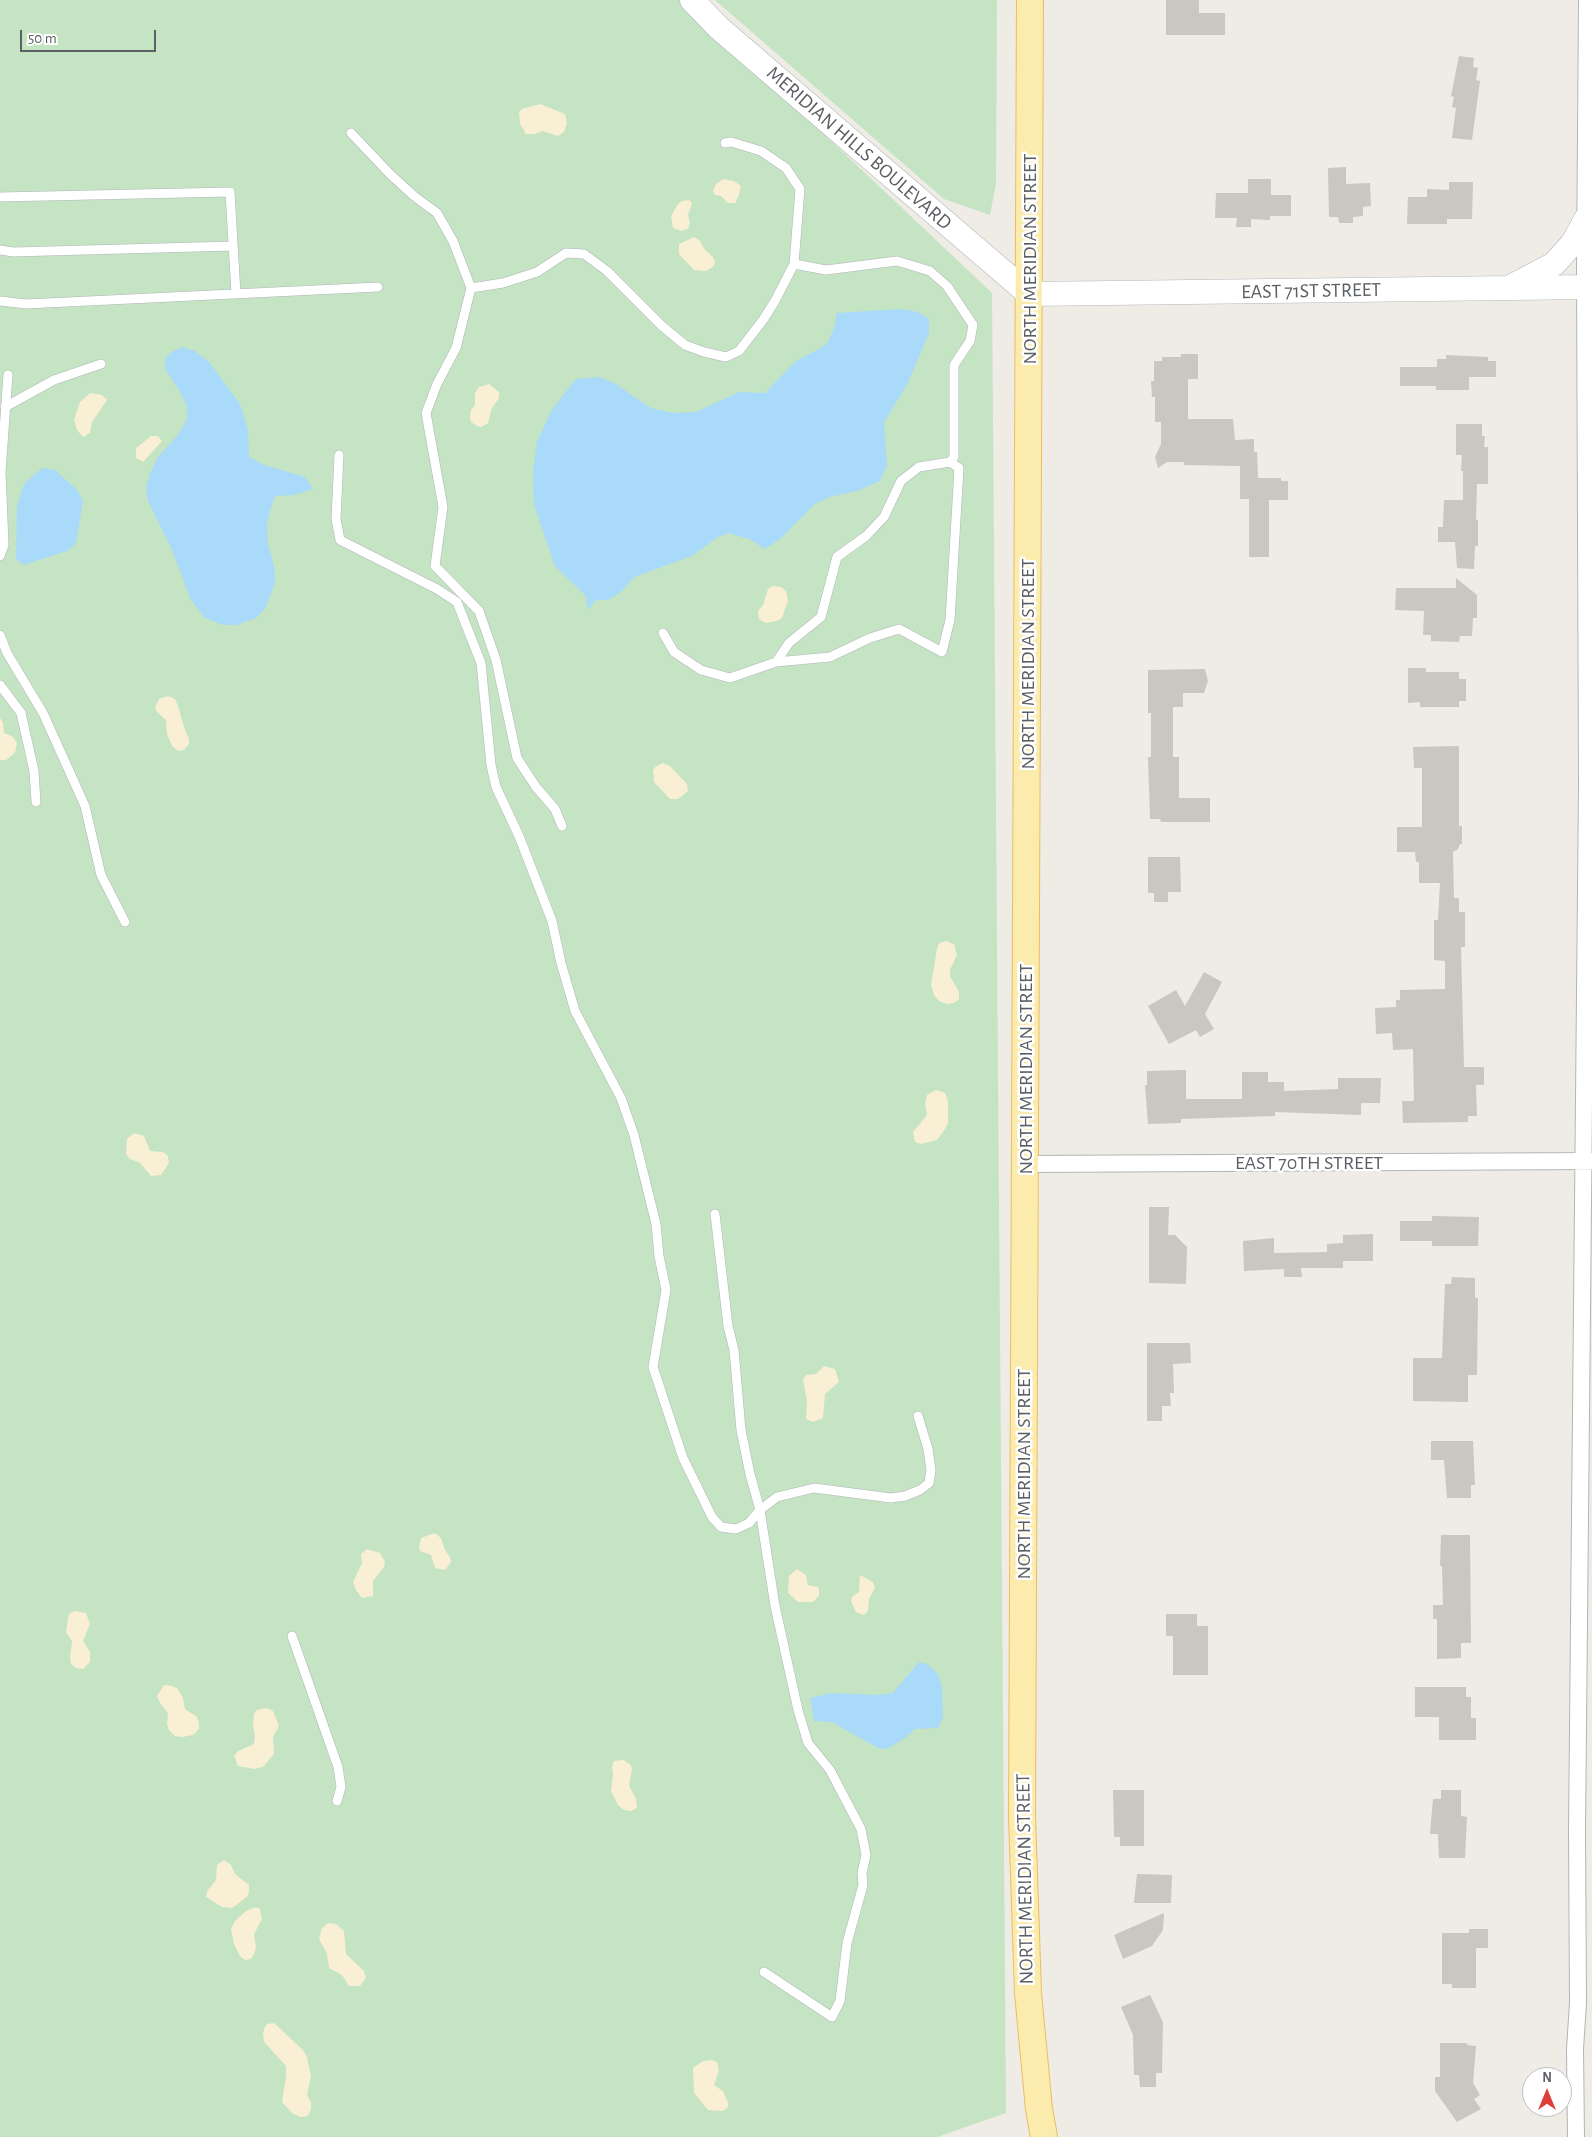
<!DOCTYPE html>
<html>
<head>
<meta charset="utf-8">
<style>
	body { margin:0 }
	#map { position:relative; width:1592px; height:2137px; overflow:hidden; background:#eeece5; font-family:"Alegreya Sans",sans-serif }
	canvas { display:block }
	.north { position:absolute; left:1522px; top:2067px; width:50px; height:50px; box-sizing:border-box; background:#fff; border:1px solid #bebfc1; border-radius:50%; rotate:0deg; font-size:14px; font-weight:700; line-height:20px; text-align:center; color:#5c6064 }
	.north::after { content:''; display:block; margin:auto; width:18px; height:22px; background:#e03e39; clip-path:polygon(50% 0,100% 100%,50% 72%,0 100%) }
	.scale { position:absolute; left:20px; top:30px; width:136px; height:22px; box-sizing:border-box; border:2px solid #5c6064; border-top:0; padding-left:6px; font-size:15px; line-height:18px; white-space:nowrap; color:#5c6064; -webkit-text-stroke:4px #fff; paint-order:stroke }
</style>
</head>
<body>
<div id="map">
<canvas width="1592" height="2137"></canvas>
<div class="north">N</div>
<div class="scale">50 m</div>
</div>
<script>
const c = document.querySelector('canvas').getContext('2d');
c.lineJoin = 'round';
function fillPath(path, color) { c.fillStyle = color; c.fill(path, 'evenodd'); }
const poly = rows => new Path2D(rows.map(r => 'M' + r).join(''));
function stroke(path, color, width, dash) { c.strokeStyle = color; c.lineWidth = width; c.lineCap = dash ? 'butt' : 'round'; c.setLineDash(dash || []); c.stroke(path); }
function label(font, color, halo, rows, align = 'center') {
  c.font = font + ' "Alegreya Sans",sans-serif'; c.lineWidth = 5; c.setLineDash([]); c.textBaseline = 'middle'; c.strokeStyle = halo; c.fillStyle = color; for (const [text, x, y, turn = 0] of rows) {
    c.save(); c.translate(x, y); c.rotate((+turn || 0) * Math.PI / 180); c.textAlign = isNaN(turn) ? turn : align; if (halo) c.strokeText(text, 0, 0); c.fillText(text, 0, 0); c.restore();
  }
}
const green = poly([
	[0,0,682,0,992,293,1006,2113,937,2137,0,2137],
	[715,0,997,0,996,183,990,215,944,199]
]);
const sand = poly([
	[540,104,565,114,567,123,564,132,558,136,543,131,535,134,526,134,520,124,519,112,522,109],
	[723,179,734,181,741,186,739,195,735,203,728,203,721,196,715,195,713,191,716,184],
	[689,200,692,203,688,215,690,223,688,229,681,231,673,228,671,216,678,204,682,201],
	[694,237,700,241,705,250,713,257,715,262,714,266,706,271,694,270,679,254,679,244],
	[489,384,499,392,499,398,492,408,488,423,482,427,477,426,471,422,470,417,471,410,475,405,475,393,479,387],
	[90,393,102,395,107,400,92,422,90,433,83,437,77,430,74,420,80,402],
	[151,436,158,436,162,441,143,462,136,458,136,448],
	[772,586,781,587,786,591,788,601,782,618,777,621,765,623,759,619,758,611,763,605,768,589],
	[168,696,175,699,178,706,184,727,189,739,189,744,184,750,178,751,172,746,167,734,166,720,158,713,155,708,159,699],
	[0,718,3,723,4,733,12,736,17,743,15,753,6,760,0,760],
	[663,763,670,766,687,784,688,791,678,799,670,799,654,782,653,771,655,767],
	[946,941,954,944,957,955,950,970,950,976,959,992,959,999,954,1003,947,1004,939,1001,934,995,931,985,937,949,939,943],
	[936,1090,945,1093,948,1101,948,1123,945,1129,937,1140,921,1144,915,1142,913,1132,927,1115,925,1104,927,1095],
	[134,1133,144,1136,150,1151,163,1152,168,1156,169,1163,161,1175,151,1176,140,1163,130,1159,126,1154,127,1139],
	[824,1366,835,1369,839,1382,825,1394,823,1418,813,1422,806,1419,807,1401,803,1380,806,1375,816,1374],
	[435,1533,441,1538,445,1550,450,1557,451,1562,445,1570,435,1568,431,1555,420,1551,419,1548,421,1538],
	[367,1549,380,1553,385,1562,384,1567,373,1581,373,1596,362,1598,356,1590,353,1582,362,1563,361,1554],
	[797,1569,806,1575,808,1585,818,1587,819,1589,819,1596,813,1602,798,1602,788,1593,789,1576],
	[860,1575,873,1582,875,1588,869,1599,868,1611,864,1615,856,1612,851,1601,852,1597,859,1592],
	[74,1611,86,1613,90,1624,83,1641,90,1652,90,1662,83,1669,76,1668,71,1664,70,1658,72,1641,66,1632,68,1618,69,1614],
	[164,1685,172,1686,177,1688,183,1698,185,1709,196,1716,199,1722,199,1729,193,1735,182,1737,175,1736,169,1730,167,1724,168,1713,160,1703,157,1696],
	[266,1708,273,1711,279,1726,273,1737,274,1754,263,1767,254,1769,238,1766,234,1756,238,1751,254,1744,255,1734,253,1727,254,1714,257,1710],
	[623,1760,631,1765,632,1769,629,1786,636,1798,637,1808,631,1811,624,1810,618,1805,611,1791,613,1774,612,1767,614,1761],
	[224,1860,231,1865,235,1874,249,1885,249,1892,247,1897,232,1908,222,1907,206,1897,207,1891,216,1880,217,1865],
	[256,1907,260,1909,262,1919,254,1934,256,1947,255,1952,251,1959,245,1960,240,1956,234,1944,231,1929,235,1921,246,1911],
	[328,1923,336,1924,344,1931,346,1954,364,1971,366,1978,360,1986,349,1986,342,1975,329,1968,327,1954,319,1939,322,1928],
	[274,2023,303,2050,307,2057,311,2077,307,2095,311,2102,311,2109,308,2116,301,2117,293,2114,282,2102,286,2076,286,2066,264,2042,263,2034,264,2029,267,2024],
	[712,2060,717,2062,719,2070,714,2085,723,2091,728,2102,728,2107,723,2111,708,2110,694,2093,693,2068,703,2061]
]);
const water = poly([
	[901,309,918,312,929,319,929,333,907,385,884,422,887,465,880,481,857,491,829,497,815,504,780,539,765,549,749,539,729,533,718,537,692,556,634,577,622,591,608,600,596,600,588,610,586,596,555,566,534,505,533,472,537,442,551,411,576,379,599,377,614,383,651,408,673,413,696,412,739,392,765,393,796,361,819,349,828,342,834,328,837,313],
	[182,347,195,351,210,363,240,404,248,429,249,457,264,465,305,477,313,489,294,495,275,496,270,510,267,525,268,545,274,566,275,583,265,609,256,618,237,625,223,625,205,618,191,600,172,550,148,501,146,488,150,473,158,457,177,436,187,420,187,407,182,395,165,369,165,359,170,353],
	[42,468,55,470,78,491,83,501,76,543,67,551,23,565,16,559,17,506,24,484],
	[919,1662,927,1664,938,1674,942,1687,943,1717,938,1728,915,1729,905,1738,887,1749,878,1748,832,1722,814,1721,810,1698,831,1693,879,1695,893,1693]
]);
const building = poly([
	[1166,0,1199,0,1199,13,1225,13,1225,35,1166,35],
	[1459,56,1474,58,1473,67,1478,68,1476,80,1480,81,1472,140,1452,138,1456,108,1452,107,1454,97,1451,96],
	[1346,167,1346,184,1370,183,1371,206,1363,207,1363,216,1353,217,1353,223,1339,223,1338,217,1329,217,1328,168],
	[1248,179,1271,179,1271,195,1291,195,1291,216,1270,216,1270,220,1251,219,1251,227,1236,227,1237,218,1215,218,1216,193,1248,193],
	[1449,182,1473,182,1472,219,1447,219,1447,224,1407,224,1408,197,1427,197,1427,189,1449,190],
	[1181,354,1198,354,1198,379,1188,379,1188,419,1233,419,1235,440,1254,439,1254,452,1257,452,1258,478,1281,478,1281,481,1288,481,1288,500,1269,500,1269,557,1249,557,1249,499,1240,499,1240,466,1184,465,1184,462,1167,462,1158,468,1155,457,1161,444,1161,422,1155,422,1155,397,1152,397,1151,381,1154,381,1154,361,1162,361,1162,357,1181,357],
	[1446,355,1488,357,1488,361,1496,361,1496,377,1469,377,1469,390,1436,390,1436,386,1400,386,1400,367,1437,367,1437,359,1446,359],
	[1456,424,1482,424,1482,436,1485,436,1484,447,1488,447,1488,484,1477,484,1476,520,1478,520,1478,546,1475,546,1474,569,1457,568,1455,542,1438,542,1438,527,1443,527,1444,500,1463,500,1463,471,1461,471,1462,455,1456,455],
	[1456,578,1477,595,1477,618,1473,618,1472,636,1460,636,1459,642,1431,641,1431,635,1423,635,1424,611,1395,610,1396,588,1456,588],
	[1408,668,1426,668,1426,672,1459,672,1459,679,1466,679,1466,701,1459,701,1459,707,1420,707,1420,702,1408,703],
	[1205,669,1208,681,1204,693,1183,693,1183,707,1173,707,1173,757,1179,757,1179,798,1210,798,1210,822,1161,822,1160,819,1150,819,1148,757,1151,757,1151,713,1148,713,1148,670],
	[1459,746,1459,826,1462,826,1462,844,1460,844,1458,849,1453,852,1454,898,1459,898,1459,912,1465,912,1465,947,1461,947,1464,1067,1484,1067,1484,1085,1476,1085,1477,1116,1468,1116,1468,1122,1403,1123,1402,1101,1414,1101,1413,1049,1393,1050,1392,1033,1376,1034,1375,1008,1396,1007,1396,1000,1400,1000,1400,990,1445,989,1445,961,1434,960,1434,920,1438,920,1440,883,1419,883,1419,862,1416,862,1415,852,1397,852,1397,827,1422,827,1422,768,1414,768,1413,747],
	[1148,857,1180,857,1181,892,1168,892,1168,902,1154,902,1154,893,1148,893],
	[1204,972,1222,982,1205,1014,1214,1029,1200,1037,1196,1030,1169,1044,1148,1006,1176,990,1185,1006],
	[1186,1070,1186,1099,1242,1099,1242,1072,1268,1072,1268,1082,1284,1082,1284,1091,1338,1089,1338,1078,1381,1078,1380,1103,1361,1103,1361,1115,1275,1112,1275,1116,1181,1119,1181,1123,1148,1124,1145,1085,1147,1085,1147,1071],
	[1149,1207,1169,1207,1168,1235,1175,1235,1187,1247,1186,1284,1149,1283],
	[1432,1216,1479,1217,1478,1246,1432,1246,1432,1241,1400,1241,1400,1221,1432,1221],
	[1373,1234,1373,1261,1343,1261,1343,1268,1301,1268,1302,1277,1284,1277,1284,1269,1244,1271,1243,1241,1274,1238,1274,1253,1327,1252,1327,1244,1343,1243,1343,1235],
	[1452,1277,1475,1278,1475,1298,1478,1298,1477,1375,1468,1375,1468,1402,1413,1401,1413,1358,1442,1358,1445,1284,1451,1284],
	[1147,1343,1190,1343,1191,1363,1173,1364,1174,1393,1170,1393,1171,1406,1162,1406,1162,1421,1147,1421],
	[1431,1441,1473,1441,1475,1485,1471,1485,1471,1498,1447,1498,1444,1460,1431,1460],
	[1441,1535,1470,1535,1471,1643,1461,1643,1461,1658,1437,1659,1437,1619,1433,1619,1433,1605,1443,1605,1442,1566,1440,1566],
	[1166,1614,1197,1614,1197,1626,1208,1626,1208,1675,1173,1675,1173,1636,1166,1636],
	[1415,1687,1466,1687,1466,1697,1471,1697,1471,1718,1476,1718,1476,1740,1439,1740,1439,1717,1415,1717],
	[1113,1790,1144,1790,1144,1846,1120,1846,1120,1837,1114,1837],
	[1441,1790,1461,1790,1461,1816,1467,1817,1465,1858,1439,1858,1438,1834,1430,1834,1433,1799,1441,1799],
	[1137,1874,1172,1875,1171,1903,1134,1903],
	[1164,1913,1163,1930,1152,1946,1123,1959,1114,1935],
	[1469,1929,1488,1929,1488,1948,1476,1948,1476,1988,1452,1988,1452,1984,1442,1984,1442,1933,1469,1933],
	[1150,1995,1163,2022,1162,2073,1156,2073,1156,2087,1140,2087,1139,2075,1134,2075,1133,2035,1121,2007],
	[1440,2043,1467,2043,1467,2045,1476,2046,1473,2083,1480,2095,1474,2099,1481,2109,1457,2122,1435,2091,1435,2077,1440,2077]
]);
const lane = poly([
	[351,133,390,174,414,196,437,213,453,241,471,288],
	[725,143,731,142,761,151,786,168,800,189,794,264,826,270,897,261,930,271,947,286,973,325,970,341,954,365,954,457,950,462],
	[0,197,230,192,236,294],
	[0,250,13,252,233,246],
	[0,301,26,304,378,287],
	[5,407,54,380,101,364],
	[339,455,336,519,340,540,437,589,457,602,468,630,481,663,491,765,496,787,519,836,552,921,561,963,575,1011,621,1098,634,1135,656,1224,659,1256,666,1290,653,1367,683,1458,712,1517,721,1527,736,1529,749,1523,760,1510,750,1474,741,1430,734,1350,728,1326,715,1214],
	[0,556,4,545,1,472,8,375],
	[663,633,674,652,701,670,730,678,776,662,830,657,870,638,899,629,942,652,950,620,959,468,950,462,919,467,901,481,884,517,866,536,837,557,821,617,789,643,776,662],
	[0,635,7,653,43,713,85,806,101,875,125,922],
	[0,685,21,713,34,771,36,802],
	[562,826,555,809,536,787,517,758,496,660,479,611,435,566,443,507,426,413,437,384,456,348,471,288,503,283,537,272,566,253,584,254,607,271,662,326,685,345,704,352,726,357,739,351,763,320,775,301,794,264],
	[292,1636,338,1767,341,1787,337,1801],
	[764,1972,832,2017,840,2001,847,1943,863,1885,862,1873,866,1855,861,1829,830,1770,808,1743,798,1710,775,1606,760,1510,777,1497,814,1488,891,1498,905,1496,920,1490,929,1483,931,1470,928,1449,918,1416]
]);
const street = poly([
	[1026,1164,1592,1161],
	[1576,2137,1575,2049,1578,2003,1577,1831,1587,785,1585,270,1587,0]
]);
const secondary = poly([
	[692,0,719,28,1029,294,1592,287],
	[1514,285,1554,264,1573,243,1586,219,1592,228]
]);
const primary = poly([
	[1030,0,1022,1816,1028,1993,1039,2109,1044,2137]
]);
const streetNames = [
	["MERIDIAN HILLS BOULEVARD",859,148,41],
	["NORTH MERIDIAN STREET",1030,259,-90],
	["EAST 71ST STREET",1311,291,-1],
	["NORTH MERIDIAN STREET",1028,664,-90],
	["NORTH MERIDIAN STREET",1026,1069,-90],
	["EAST 70TH STREET",1309,1163],
	["NORTH MERIDIAN STREET",1024,1474,-90],
	["NORTH MERIDIAN STREET",1025,1879,-91]
];
fillPath(green, '#c4e4c3');
fillPath(sand, '#f8efd5');
fillPath(water, '#a9dafa');
fillPath(building, '#cac6c2');
stroke(lane, '#b2b5b9', 10);
stroke(street, '#b2b5b9', 18);
stroke(secondary, '#b3b7bb', 25);
stroke(primary, '#eabe62', 28);
stroke(lane, '#fff', 9);
stroke(street, '#fff', 16);
stroke(secondary, '#fff', 24);
stroke(primary, '#fbebad', 26);
label('20px', '#5c6064', '#fff', streetNames);
</script>
</body>
</html>
